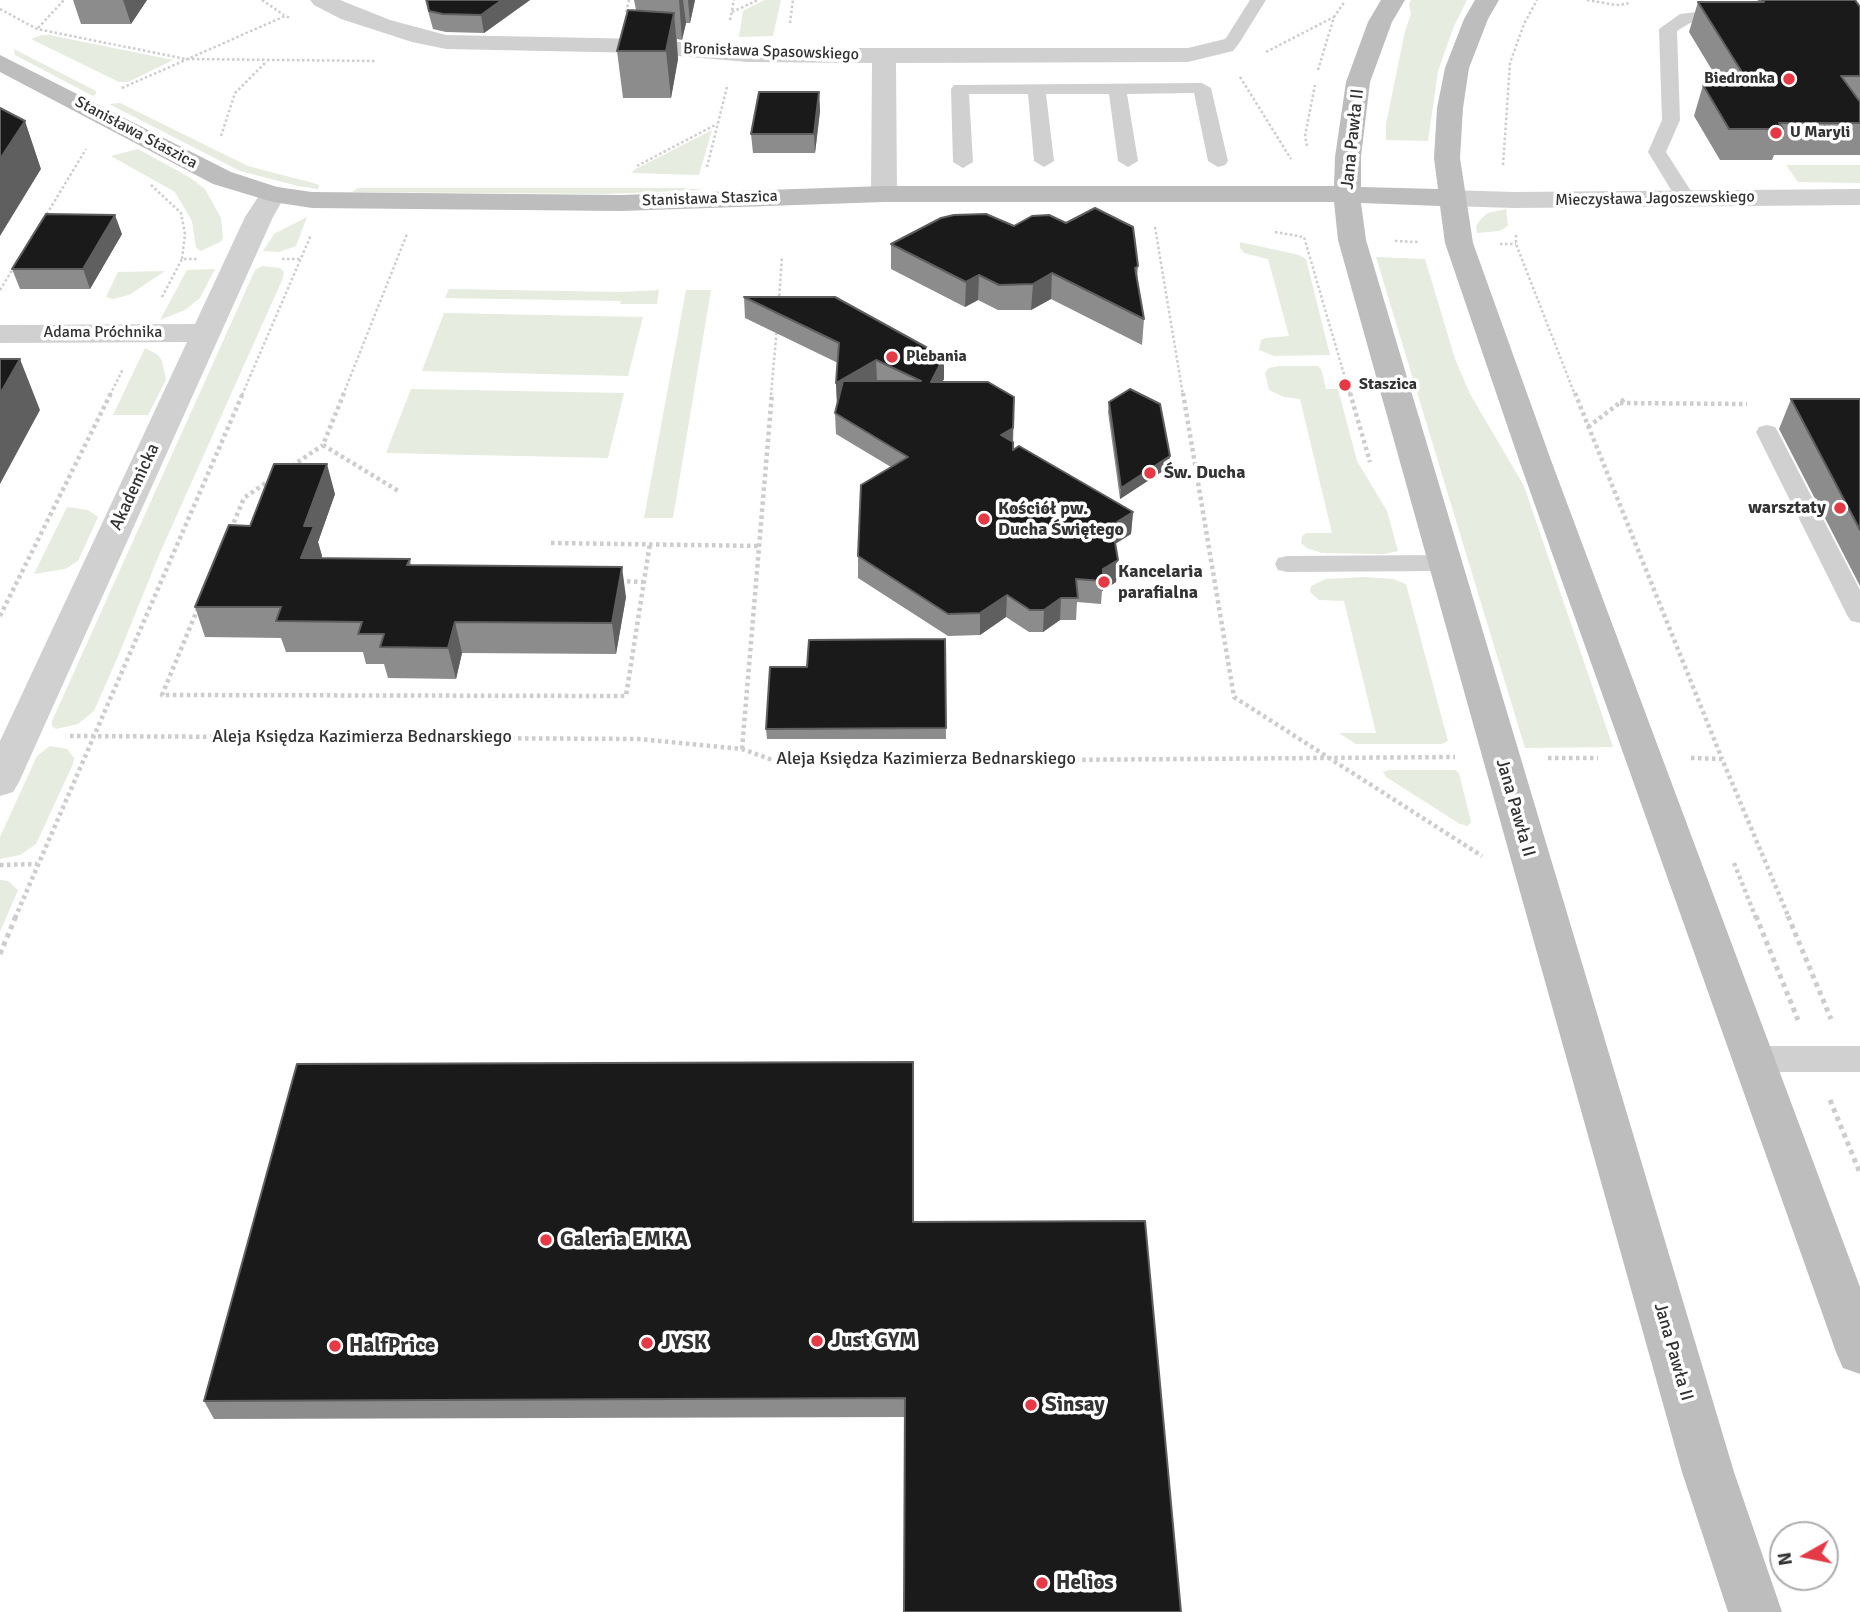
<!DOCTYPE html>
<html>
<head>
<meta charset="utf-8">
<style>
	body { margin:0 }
	#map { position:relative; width:1860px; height:1612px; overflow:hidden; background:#fff; font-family:Signika,sans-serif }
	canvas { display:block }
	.north { position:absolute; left:1769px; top:1521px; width:70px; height:70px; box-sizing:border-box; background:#fff; border:2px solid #adadad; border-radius:50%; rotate:261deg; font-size:19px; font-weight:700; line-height:28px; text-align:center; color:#333 }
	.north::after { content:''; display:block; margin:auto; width:24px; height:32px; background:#e63946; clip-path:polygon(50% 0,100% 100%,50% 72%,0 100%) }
</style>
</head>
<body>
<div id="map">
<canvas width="1860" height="1612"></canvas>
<div class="north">N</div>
</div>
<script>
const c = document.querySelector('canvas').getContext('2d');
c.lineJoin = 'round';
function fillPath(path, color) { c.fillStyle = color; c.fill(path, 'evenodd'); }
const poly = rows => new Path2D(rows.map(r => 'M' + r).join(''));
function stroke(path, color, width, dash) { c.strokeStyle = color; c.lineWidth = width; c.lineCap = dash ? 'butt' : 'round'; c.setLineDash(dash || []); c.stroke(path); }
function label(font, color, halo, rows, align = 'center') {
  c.font = font + ' Signika,sans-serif'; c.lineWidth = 7; c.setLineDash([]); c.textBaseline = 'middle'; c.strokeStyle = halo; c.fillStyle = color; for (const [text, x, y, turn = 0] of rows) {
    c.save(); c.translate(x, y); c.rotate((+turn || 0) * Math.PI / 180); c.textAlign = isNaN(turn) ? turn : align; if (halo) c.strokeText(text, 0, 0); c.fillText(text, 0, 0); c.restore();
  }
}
const green = poly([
	[764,0,781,0,773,36,739,37,743,11],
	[1411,0,1467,0,1454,26,1438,71,1428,141,1386,140,1386,124,1405,31,1411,14,1409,4],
	[42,35,49,35,173,60,128,82,119,82,31,39],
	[14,49,96,91,96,94,93,96,15,55],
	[120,103,248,166,313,183,319,185,318,189,298,186,240,171,109,104],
	[712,130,699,175,632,173,634,170],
	[138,149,189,177,205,189,221,218,223,238,220,242,201,251,196,248,192,221,175,192,111,156],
	[1786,165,1860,165,1860,183,1798,182],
	[358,188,683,188,704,190,604,194,352,192],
	[1506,209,1508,225,1505,228,1499,231,1477,233,1476,226,1481,219,1488,213],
	[307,217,296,246,279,252,263,251,274,234],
	[1240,242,1299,255,1306,259,1330,355,1274,356,1259,350,1261,340,1265,338,1289,336,1268,259,1244,253,1240,248],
	[1376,257,1425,259,1455,359,1470,394,1524,486,1613,747,1525,748],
	[262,266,280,268,284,272,283,278,159,555,119,654,94,711,78,724,56,729,52,726,52,721,255,270],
	[215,269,200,298,185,310,160,320,187,270],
	[165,271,129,295,113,299,106,297,118,272],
	[449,289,622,292,659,290,657,304,620,304,621,301,445,298],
	[686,290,711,290,673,518,644,518],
	[444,313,643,317,628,376,422,371],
	[145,348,158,355,162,361,166,380,148,415,113,415],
	[1279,366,1318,366,1321,369,1326,389,1338,389,1357,461,1387,511,1398,551,1384,554,1322,553,1307,548,1301,543,1302,536,1306,533,1332,533,1300,399,1284,397,1269,390,1265,373,1269,368],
	[411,389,624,393,608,458,386,453],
	[67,507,88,510,98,517,78,561,65,569,34,574],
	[1364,577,1393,579,1406,584,1448,741,1441,744,1356,744,1339,733,1376,733,1344,601,1319,600,1310,592,1311,586,1326,579],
	[50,746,67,749,74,758,73,764,36,844,20,855,0,859,0,837,37,756],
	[1389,770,1455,770,1459,773,1471,822,1468,826,1460,824,1386,777,1383,772],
	[0,880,8,881,18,890,0,932]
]);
const pathFar2 = poly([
	[262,0,284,15],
	[1587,0,1616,5,1627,4,1629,0],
	[0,9,37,29,186,59,376,61],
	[626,12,629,0],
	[732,12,758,0],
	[730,20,734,0],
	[790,23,793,0],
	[38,28,64,0],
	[1266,52,1334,17],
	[1318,70,1334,17,1345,1],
	[1240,77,1291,159],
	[122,88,285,16,291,18],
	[221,136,235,93,266,62],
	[1307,146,1305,136,1315,85],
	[1503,165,1510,63,1524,24,1537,0],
	[637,166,717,124],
	[707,167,727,87],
	[151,185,181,213,185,234,182,259],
	[39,227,86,149],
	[1155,227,1183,395],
	[1275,232,1304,237,1350,395],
	[1516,235,1516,244,1575,395],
	[1395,241,1418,242],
	[1500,244,1516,244],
	[282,259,300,259],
	[0,290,14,267],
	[162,297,182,259,197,259],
	[779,301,782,256],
	[110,395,123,369],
	[242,395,311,235],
	[343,395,407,234],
	[771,395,777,327]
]);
const pathFar1 = poly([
	[344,393,323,445,400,492],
	[1183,393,1234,697,1482,856],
	[1350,393,1370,462],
	[1575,393,1722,759],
	[1620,403,1747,404],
	[1588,427,1626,398],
	[292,466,323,445],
	[231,529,244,498,270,480],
	[551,543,760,546],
	[620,581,643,582],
	[198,608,162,695,626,696,650,543],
	[0,616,111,393],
	[70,736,639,739,742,749,778,762,1455,757],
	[742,749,772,393],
	[1548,758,1598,758],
	[1691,758,1722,759,1789,918],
	[1734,863,1756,918],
	[0,865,37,864],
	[15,918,243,393]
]);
const path = poly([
	[1756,916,1798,1020],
	[1788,916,1831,1019],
	[0,954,16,916],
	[1830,1100,1860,1173]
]);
const lane = poly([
	[1250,0,1266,0,1238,45,1231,50,1219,50,1216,46,1226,38,1250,0],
	[1730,8,1736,9,1738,13,1736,17,1690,23,1677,31,1680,120,1666,152,1696,199,1686,205,1679,203,1648,152,1662,120,1659,29,1680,14,1730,8],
	[1202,83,1211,88,1228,161,1225,165,1218,167,1208,161,1194,93,1127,94,1138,161,1128,167,1118,161,1109,94,1046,94,1054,161,1044,167,1034,161,1028,94,969,94,973,162,963,168,953,162,951,89,954,85,1202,83],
	[1767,425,1775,427,1778,432,1860,590,1860,623,1851,621,1847,615,1756,432,1759,427,1767,425],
	[1444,555,1453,557,1456,563,1453,569,1444,571,1287,572,1278,570,1275,564,1278,558,1287,556,1444,555],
	[1752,1046,1860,1046,1860,1072,1752,1072,1741,1068,1736,1059,1741,1050,1752,1046]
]);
const street = poly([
	[310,0,340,0,390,20,446,35,644,39,748,48,1188,48,1225,39,1233,41,1237,46,1233,51,1188,62,896,63,897,194,893,200,884,202,875,200,871,194,872,63,748,62,644,53,446,49,412,42,341,19,314,5,310,0],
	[273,186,282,188,286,194,273,217,19,782,13,792,0,796,0,741,187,342,0,343,0,325,195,324,245,217,264,188,273,186],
	[1860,189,1860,205,1513,208,1451,206,1442,204,1438,198,1442,192,1451,190,1513,192,1860,189]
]);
const secondary = poly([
	[1381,0,1405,0,1392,22,1370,82,1361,157,1361,187,1438,189,1434,158,1437,108,1445,68,1464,19,1475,0,1499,0,1488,19,1469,68,1463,108,1460,158,1473,243,1552,463,1860,1287,1860,1374,1843,1368,1836,1352,1520,463,1445,243,1440,206,1361,203,1366,240,1734,1472,1782,1612,1728,1612,1682,1472,1338,240,1334,202,884,202,621,211,312,208,273,202,213,184,0,72,0,55,231,172,277,187,312,192,621,195,884,186,1334,186,1335,157,1346,82,1368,22,1381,0]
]);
const wall = poly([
	[73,0,147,0,131,24,81,24],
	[425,0,530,0,484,33,446,32,433,29],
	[634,0,695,0,690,23,686,23,682,40,677,39,678,59,671,98,623,98,617,51,636,10],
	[1758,0,1855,0,1860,7,1860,155,1774,155,1772,160,1720,160,1694,116,1703,85,1721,85,1689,32,1698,2,1757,2],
	[819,92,820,111,815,153,753,153,751,134],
	[1014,226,1138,266,1137,280,1144,319,1142,345,1051,299,1031,310,998,310,978,300,965,307,891,269,891,244],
	[122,234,90,289,20,289,12,269],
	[744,297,944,357,944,379,942,382,1014,397,1013,450,1133,512,1131,534,1115,544,1118,560,1116,582,1102,591,1101,604,1077,602,1076,620,1060,620,1043,632,1029,632,1006,617,980,635,948,636,858,578,858,556,891,467,836,434,835,413,837,404,836,383,838,363,745,318],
	[1791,399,1860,399,1860,586,1779,429],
	[1109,402,1170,456,1169,467,1120,499,1108,412],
	[335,494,318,542,322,556,322,558,410,559,411,565,626,597,616,654,462,653,456,679,388,678,384,664,366,664,363,652,286,652,281,638,205,637,195,607],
	[945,639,946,739,767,739,766,729,807,667],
	[913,1062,905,1417,214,1419,204,1401]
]);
const shadedWall = poly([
	[123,0,147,0,131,24],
	[502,0,530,0,484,33,481,15],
	[679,0,683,0,686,23,682,40],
	[688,0,695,0,690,23],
	[674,13,678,59,671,98,666,51],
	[819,92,820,111,815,153,814,134],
	[25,121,41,169,0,236,0,159],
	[115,215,122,234,90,289,83,269],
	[1052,273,1051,299,1031,310,1033,284],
	[979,275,978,300,965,307,966,282],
	[944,357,944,379,931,403,931,382],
	[20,359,40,410,0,484,0,394],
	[876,360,877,382,837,404,836,383],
	[1013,428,1012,450,1001,435],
	[1170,456,1169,467,1120,499,1121,488],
	[327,464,335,494,318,542,322,556,310,589,301,558,304,526],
	[1133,512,1131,534,1110,547,1112,525],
	[1118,560,1116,582,1102,591,1103,569],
	[622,567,626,597,616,654,612,623],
	[1007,595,1006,617,980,635,980,613],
	[1061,598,1060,620,1043,632,1044,610],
	[455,622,462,653,456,679,448,648]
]);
const building = poly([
	[427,0,502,0,481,15,443,14,429,11,427,0],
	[1762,0,1855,0,1860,7,1860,76,1841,76,1860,102,1860,123,1779,123,1783,129,1729,129,1703,85,1750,85,1698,2,1764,2,1762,0],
	[628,10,674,13,666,51,617,51,628,10],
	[759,92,819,92,814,134,751,134,759,92],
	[0,108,25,121,0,159,0,108],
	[1095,208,1133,227,1138,266,1135,268,1144,319,1052,273,1033,284,999,285,979,275,966,282,891,244,941,218,954,215,986,214,1014,226,1032,216,1049,215,1066,223,1095,208],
	[46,214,115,215,83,269,12,269,46,214],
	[744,297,835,297,944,357,931,382,988,382,1014,397,1013,428,1001,435,1013,442,1013,450,1019,446,1133,512,1112,525,1118,560,1103,569,1103,581,1076,579,1078,598,1061,598,1044,610,1030,610,1007,595,980,613,948,614,858,556,861,485,908,457,835,413,843,381,921,381,876,360,836,383,839,343,744,297],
	[0,359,20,359,0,394,0,359],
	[1130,389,1160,404,1170,456,1121,488,1109,402,1130,389],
	[1791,399,1860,399,1860,530,1791,399],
	[274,464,327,464,304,526,314,526,301,558,410,559,407,565,622,567,612,623,455,622,448,648,380,647,384,634,358,634,362,622,276,621,281,607,195,607,229,525,250,526,274,464],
	[945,639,946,728,766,729,770,667,807,667,809,640,945,639],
	[913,1062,913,1222,1145,1221,1181,1612,904,1612,905,1398,204,1401,297,1064,913,1062]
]);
const markers = [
	[1789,79,7,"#e63946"],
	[1776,133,7,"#e63946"],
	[892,357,7,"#e63946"],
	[1345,385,7,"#e63946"],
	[1150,473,7,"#e63946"],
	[1840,508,7,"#e63946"],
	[984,519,7,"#e63946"],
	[1104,582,7,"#e63946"],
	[546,1240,7,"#e63946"],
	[817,1341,7,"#e63946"],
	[647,1343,7,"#e63946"],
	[335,1346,7,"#e63946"],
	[1031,1405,7,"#e63946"],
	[1042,1583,7,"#e63946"]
];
const farStreetnames = [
	["Bronisława Spasowskiego",771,52,2],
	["Stanisława Staszica",136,133,28],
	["Stanisława Staszica",710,199,-2],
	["Mieczysława Jagoszewskiego",1655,199,-1],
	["Adama Próchnika",103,333]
];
const farPoinames = [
	["Biedronka",1775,79,"right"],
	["U Maryli",1790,133],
	["Plebania",906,357],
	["Staszica",1359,385]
];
const streetNames = [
	["Jana Pawła II",1353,139,-84],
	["Akademicka",135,487,-65],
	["Aleja Księdza Kazimierza Bednarskiego",362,737],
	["Aleja Księdza Kazimierza Bednarskiego",926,759],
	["Jana Pawła II",1515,808,74],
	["Jana Pawła II",1673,1352,74]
];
const poiNames = [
	["Św. Ducha",1164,473],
	["warsztaty",1826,508,"right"],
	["Kościół pw.",998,509],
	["Ducha Świętego",998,530],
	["Kancelaria",1118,572],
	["parafialna",1118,593]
];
const nearPoinames = [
	["Galeria EMKA",560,1240],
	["Just GYM",831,1341],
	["JYSK",661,1343],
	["HalfPrice",349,1346],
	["Sinsay",1045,1405],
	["Helios",1056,1583]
];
fillPath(green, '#e6ecdf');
stroke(pathFar2, '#cdcdcd', 2.5, [2.5, 2.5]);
stroke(pathFar1, '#cdcdcd', 4.5, [3.5, 3.5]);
stroke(path, '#cdcdcd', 5, [4.5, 4.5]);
fillPath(lane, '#d0d0d0');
fillPath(street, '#d0d0d0');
fillPath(secondary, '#bdbdbd');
fillPath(wall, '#8c8c8c');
fillPath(shadedWall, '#5f5f5f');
fillPath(building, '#1a1a1a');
stroke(building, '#5f5f5f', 2);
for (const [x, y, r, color] of markers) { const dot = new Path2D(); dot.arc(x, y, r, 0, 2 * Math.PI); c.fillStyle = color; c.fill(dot); stroke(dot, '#fff', 2.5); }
label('16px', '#333', '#fff', farStreetnames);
label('bold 16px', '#333', '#fff', farPoinames, 'left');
label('18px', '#333', '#fff', streetNames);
label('bold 18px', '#333', '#fff', poiNames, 'left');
label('bold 21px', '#333', '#fff', nearPoinames, 'left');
</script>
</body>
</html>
